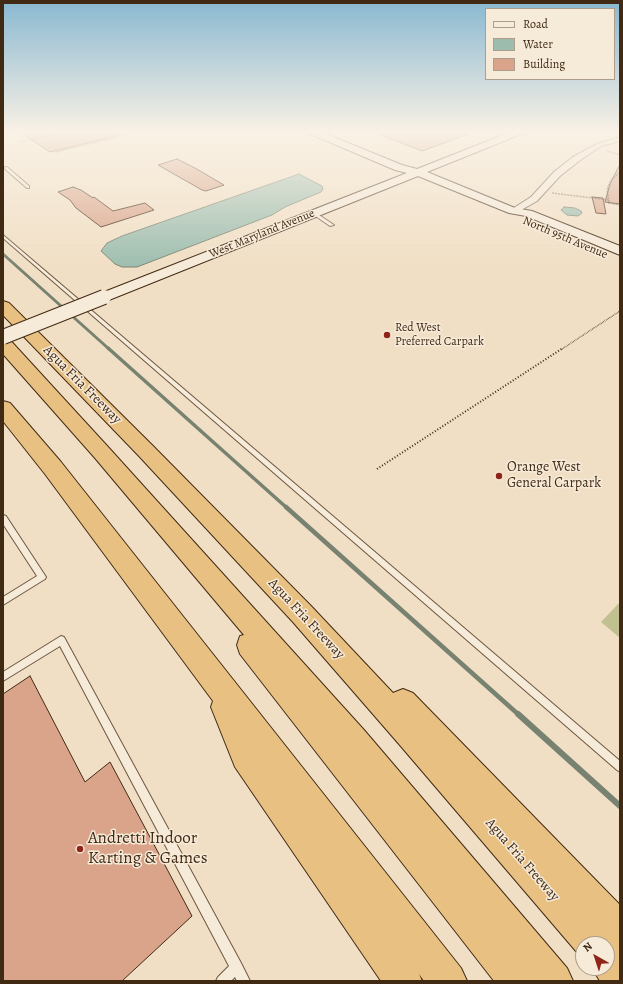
<!DOCTYPE html>
<html>
<head>
<meta charset="utf-8">
<style>
	body { margin:0 }
	#map { position:relative; width:623px; height:984px; overflow:hidden; background:#f1dfc5; font-family:Alegreya,serif }
	canvas { display:block }
	.frame { position:absolute; inset:0; border:4px solid #412a14; pointer-events:none }
	.legend { position:absolute; left:485px; top:8px; width:130px; height:72px; box-sizing:border-box; background:#f6ead9; border:1px solid #ae9d8a; margin:0; padding:5px 7px; list-style:none; font-size:12px; color:#412a14 }
	.legend li { display:flex; align-items:center; gap:8px; height:20px }
	.legend b { width:20px; border:1px solid #ae9d8a }
	.north { position:absolute; left:575px; top:936px; width:40px; height:40px; box-sizing:border-box; background:#f6ead9; border:1px solid #ae9d8a; border-radius:50%; rotate:321deg; font-size:11px; font-weight:700; line-height:16px; text-align:center; color:#412a14 }
	.north::after { content:''; display:block; margin:auto; width:14px; height:18px; background:#8f2418; clip-path:polygon(50% 0,100% 100%,50% 72%,0 100%) }
</style>
</head>
<body>
<div id="map">
<canvas width="623" height="984"></canvas>
<div class="frame"></div>
<ul class="legend">
<li><b style="height:5px;background:#f6ead9"></b>Road</li>
<li><b style="height:11px;background:#9cbdae"></b>Water</li>
<li><b style="height:11px;background:#d9a48a"></b>Building</li>
</ul>
<div class="north">N</div>
</div>
<script>
const c = document.querySelector('canvas').getContext('2d');
c.lineJoin = 'round';
function fillPath(path, color) { c.fillStyle = color; c.fill(path, 'evenodd'); }
const poly = rows => new Path2D(rows.map(r => 'M' + r).join(''));
function stroke(path, color, width, dash) { c.strokeStyle = color; c.lineWidth = width; c.lineCap = dash ? 'butt' : 'round'; c.setLineDash(dash || []); c.stroke(path); }
function label(font, color, halo, rows, align = 'center') {
  c.font = font + ' Alegreya,serif'; c.lineWidth = 3; c.setLineDash([]); c.textBaseline = 'middle'; c.strokeStyle = halo; c.fillStyle = color; for (const [text, x, y, turn = 0] of rows) {
    c.save(); c.translate(x, y); c.rotate((+turn || 0) * Math.PI / 180); c.textAlign = isNaN(turn) ? turn : align; if (halo) c.strokeText(text, 0, 0); c.fillText(text, 0, 0); c.restore();
  }
}
const green = poly([
	[620,602,620,638,601,622]
]);
const water = poly([
	[299,174,322,186,323,189,321,192,285,207,272,215,137,267,122,267,115,264,101,251,107,243,122,236,299,174],
	[564,207,575,208,581,211,582,213,578,216,567,215,561,210,564,207]
]);
const streamFar3 = poly([
	[3,254,109,349]
]);
const streamFar2 = poly([
	[108,348,287,508]
]);
const streamFar1 = poly([
	[286,507,519,715]
]);
const stream = poly([
	[518,714,620,806]
]);
const building = poly([
	[18,131,120,131,120,135,50,152,18,131],
	[371,131,474,131,474,132,422,151,371,131],
	[177,159,195,168,224,185,206,191,202,190,158,165,177,159],
	[620,164,620,204,605,202,610,184,620,164],
	[73,187,81,190,93,198,94,197,113,211,145,203,154,210,101,227,76,208,70,200,58,192,73,187],
	[592,197,603,198,606,214,596,213,592,197],
	[30,676,85,782,110,762,192,916,122,981,3,981,3,694,30,676]
]);
const pathFar1 = poly([
	[136,132,141,131],
	[21,142,68,131],
	[607,151,620,155],
	[56,152,127,135],
	[620,172,611,180,607,189,609,203,620,205],
	[552,193,609,200],
	[562,349,620,311]
]);
const path = poly([
	[377,469,563,348]
]);
const lane = poly([
	[5,167,7,167,29,186,29,188,27,188,5,169,5,167],
	[314,213,316,213,334,225,330,226,314,215,314,213],
	[3,235,620,761,620,772,617,770,3,238,3,235],
	[3,515,6,516,46,577,45,579,3,605,3,597,37,576,3,524,3,515],
	[61,636,64,637,241,963,250,981,237,981,235,977,231,981,216,981,218,977,229,966,60,646,3,681,3,672,61,636]
]);
const street = poly([
	[620,137,620,141,601,146,579,161,560,176,537,201,516,213,513,213,509,211,531,197,554,172,573,157,597,144,620,137]
]);
const secondary = poly([
	[306,131,319,131,402,165,417,169,513,131,526,131,524,133,427,172,515,208,532,211,620,246,620,255,526,216,509,213,418,176,109,300,104,301,99,300,97,297,99,294,407,173,395,170,308,133,306,131]
]);
const highway = poly([
	[3,301,9,303,153,446,311,606,393,693,403,689,413,693,620,905,620,981,600,981,592,968,607,968,607,944,583,944,583,958,581,957,399,744,293,622,139,456,3,315,3,301],
	[3,338,9,339,109,448,364,730,567,968,573,981,494,981,240,654,237,645,240,636,244,635,95,458,3,354,3,338],
	[3,401,10,403,61,462,461,968,467,981,424,981,419,974,422,981,381,981,235,767,211,707,213,701,45,474,3,421,3,401]
]);
const secondaryBridge = poly([
	[3,337,104,297]
]);
const markers = [
	[387,335,4,"#8f2418"],
	[499,476,4,"#8f2418"],
	[80,849,4,"#8f2418"]
];
const farStreetnames = [
	["West Maryland Avenue",262,234,-22],
	["North 95th Avenue",565,238,23]
];
const farPoinames = [
	["Red West",395,328],
	["Preferred Carpark",395,342]
];
const streetNames = [
	["Agua Fria Freeway",82,385,45],
	["Agua Fria Freeway",306,619,47],
	["Agua Fria Freeway",522,860,49]
];
const poiNames = [
	["Orange West",507,468],
	["General Carpark",507,484]
];
const nearPoinames = [
	["Andretti Indoor",88,839],
	["Karting & Games",88,859]
];
fillPath(green, '#c1c090');
fillPath(water, '#9cbdae');
stroke(water, '#788270', 1);
stroke(streamFar3, '#788270', 3);
stroke(streamFar2, '#788270', 3.5);
stroke(streamFar1, '#788270', 4.5);
stroke(stream, '#788270', 6);
fillPath(building, '#d9a48a');
stroke(building, '#412a14', 1);
stroke(lane, '#6d5740', 2);
stroke(street, '#6d5740', 2);
stroke(secondary, '#412a14', 2);
stroke(highway, '#412a14', 2);
stroke(pathFar1, '#412a14', 1.5, [0.5, 1]);
stroke(path, '#412a14', 2, [1, 2]);
fillPath(lane, '#f6ead9');
fillPath(street, '#f6ead9');
fillPath(secondary, '#f6ead9');
fillPath(highway, '#e8c082');
stroke(secondaryBridge, '#412a14', 16, []);
stroke(secondaryBridge, '#f6ead9', 14);
const sky = c.createLinearGradient(0, 0, 0, 269);
sky.addColorStop(0, '#89b8d1');
sky.addColorStop(0.49, '#f9f1e5');
sky.addColorStop(1, '#f9f1e500');
c.fillStyle = sky;
c.fillRect(0, 0, 623, 269);
for (const [x, y, r, color] of markers) { const dot = new Path2D(); dot.arc(x, y, r, 0, 2 * Math.PI); c.fillStyle = color; c.fill(dot); stroke(dot, '#f6ead9', 1.5); }
label('12px', '#412a14', '#f6ead9', farStreetnames);
label('12px', '#412a14', '#f6ead9', farPoinames, 'left');
label('14px', '#412a14', '#f6ead9', streetNames);
label('14px', '#412a14', '#f6ead9', poiNames, 'left');
label('17px', '#412a14', '#f6ead9', nearPoinames, 'left');
</script>
</body>
</html>
